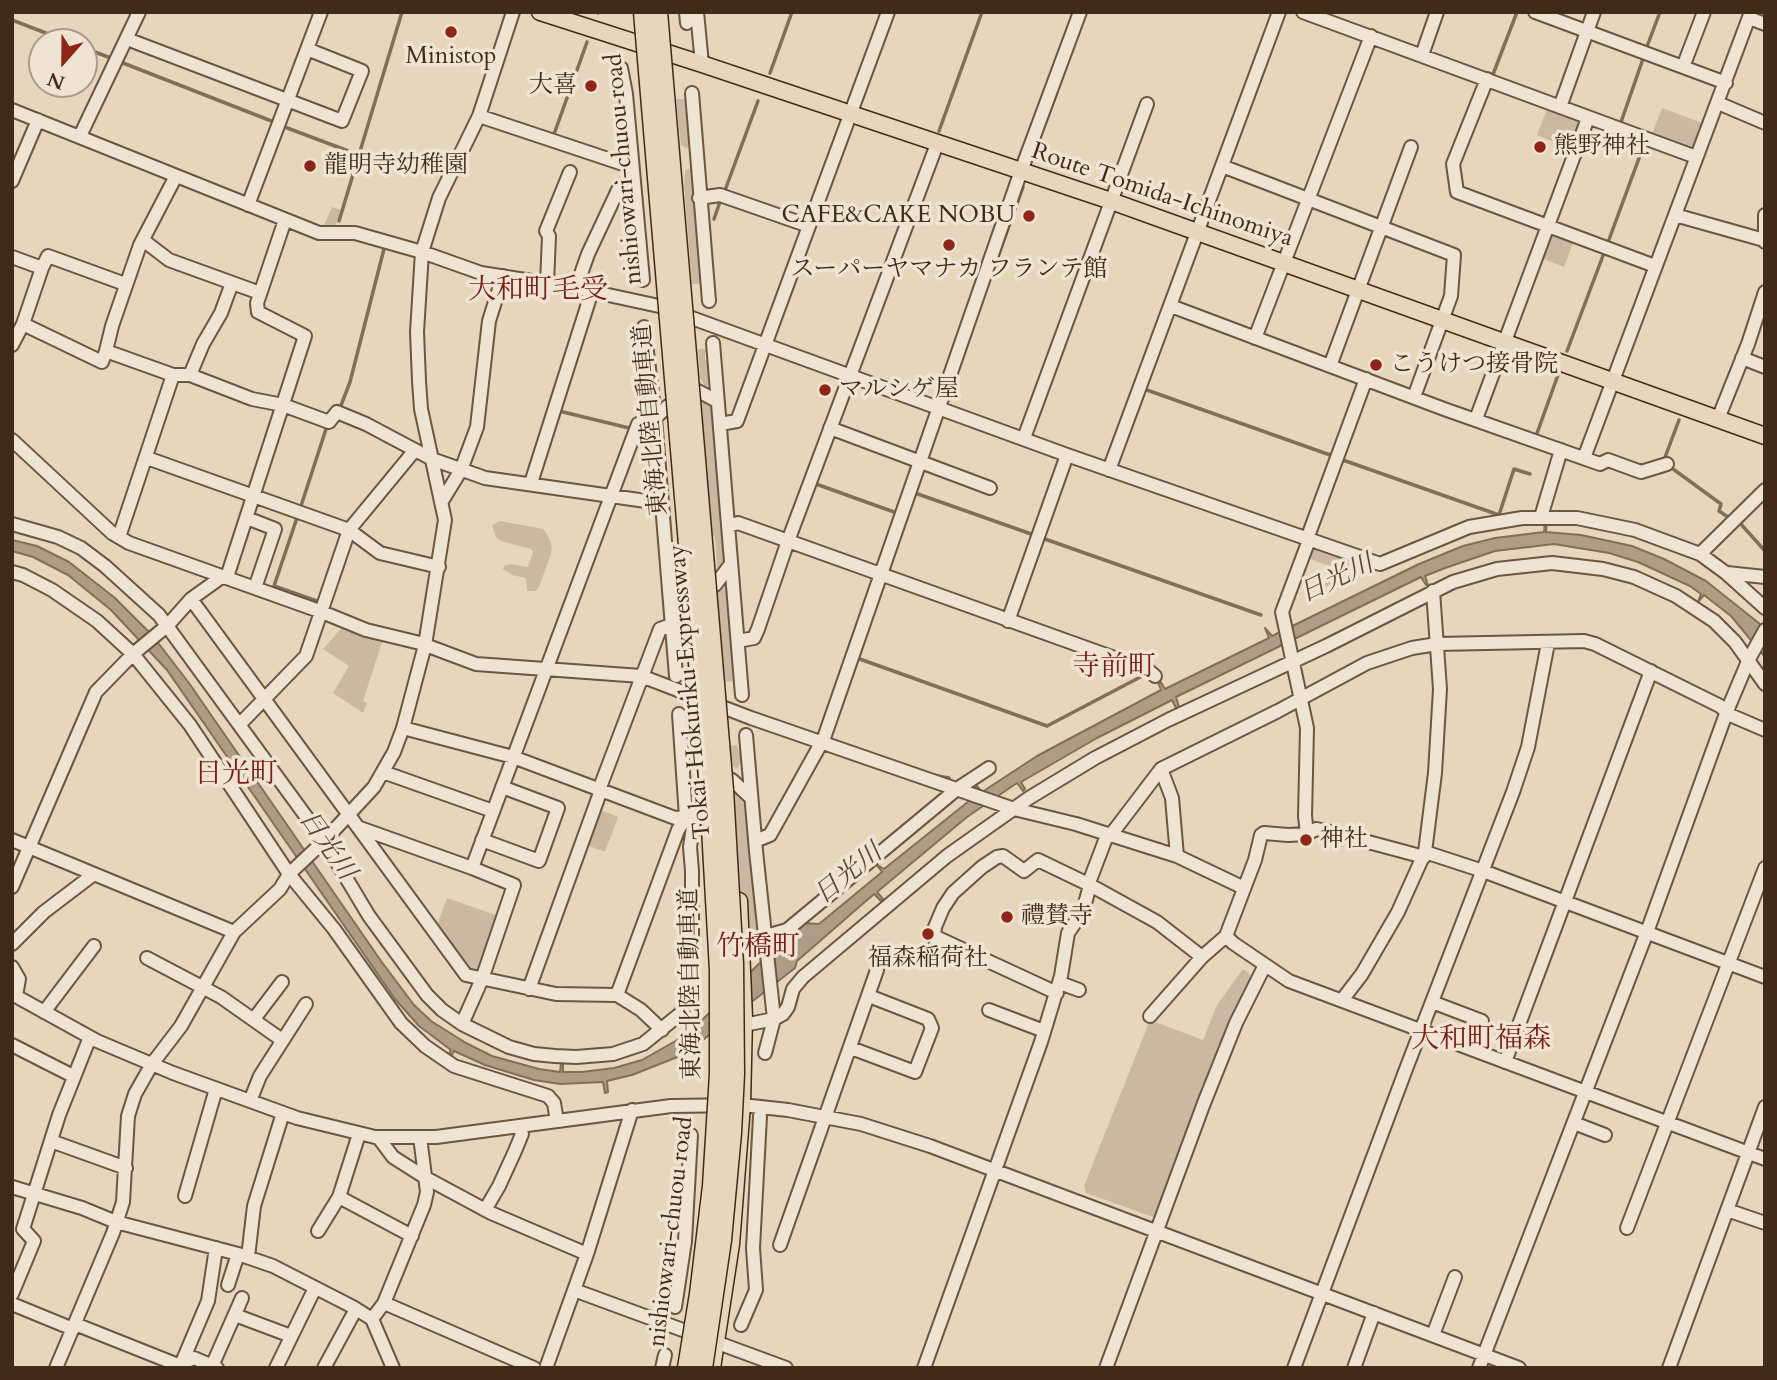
<!DOCTYPE html>
<html>
<head>
<meta charset="utf-8">
<style>
	body { margin:0 }
	#map { position:relative; width:1777px; height:1380px; overflow:hidden; background:#e6d6bc; font-family:Cardo,serif }
	canvas { display:block }
	.frame { position:absolute; inset:0; border:14px solid #422b16; pointer-events:none }
	.north { position:absolute; left:28px; top:28px; width:70px; height:70px; box-sizing:border-box; background:#efe4d3; border:2px solid #aa9a87; border-radius:50%; rotate:201deg; font-size:19px; font-weight:700; line-height:28px; text-align:center; color:#422b16 }
	.north::after { content:''; display:block; margin:auto; width:24px; height:32px; background:#8f2418; clip-path:polygon(50% 0,100% 100%,50% 72%,0 100%) }
</style>
</head>
<body>
<div id="map">
<canvas width="1777" height="1380"></canvas>
<div class="frame"></div>
<div class="north">N</div>
</div>
<script>
const c = document.querySelector('canvas').getContext('2d');
c.lineJoin = 'round';
function fillPath(path, color) { c.fillStyle = color; c.fill(path, 'evenodd'); }
const poly = rows => new Path2D(rows.map(r => 'M' + r).join(''));
function stroke(path, color, width, dash) { c.strokeStyle = color; c.lineWidth = width; c.lineCap = dash ? 'butt' : 'round'; c.setLineDash(dash || []); c.stroke(path); }
function label(font, color, halo, rows, align = 'center') {
  c.font = font + ' Cardo,"Noto Serif JP",serif'; c.lineWidth = 7; c.setLineDash([]); c.textBaseline = 'middle'; c.strokeStyle = halo; c.fillStyle = color; for (const [text, x, y, turn = 0] of rows) {
    c.save(); c.translate(x, y); c.rotate((+turn || 0) * Math.PI / 180); c.textAlign = isNaN(turn) ? turn : align; if (halo) c.strokeText(text, 0, 0); c.fillText(text, 0, 0); c.restore();
  }
}
const green = poly([
	[676,99,687,99,685,112,689,116,690,145,687,149,681,145],
	[1549,104,1585,119,1573,150,1537,135],
	[1662,108,1705,124,1694,152,1651,137],
	[690,168,693,174,701,266,698,270,703,284,692,284,684,183,685,171],
	[332,207,341,210,336,224,327,230,322,230],
	[1553,232,1574,240,1564,267,1539,257,1548,233],
	[698,349,708,349,705,354,705,359,709,363,711,381,706,388,700,378],
	[701,399,710,402,712,409,724,532,725,559,723,567,715,572,717,567,715,537,711,534],
	[500,521,543,529,547,534,552,546,551,554,539,587,535,591,527,591,526,578,512,575,503,569,504,566,510,564,528,567,533,552,531,549,501,541,496,537,492,525],
	[1314,545,1370,567,1323,588,1331,567,1306,557],
	[722,584,727,587,728,594,734,667,732,671,732,678,736,681,724,682,716,587],
	[344,625,383,639,363,701,367,703,363,713,333,693,349,666,323,649],
	[737,745,742,760,737,769,730,763,728,746],
	[732,790,741,791,745,801,759,927,755,936,743,940],
	[598,809,618,817,605,852,584,844],
	[447,898,501,917,482,973,469,972,436,928],
	[1243,969,1257,980,1156,1218,1086,1193,1084,1186,1150,1020,1203,1040,1217,1005]
]);
const water = poly([
	[1545,520,1547,520,1546,532,1581,535,1632,546,1664,559,1706,581,1765,628,1765,657,1731,616,1704,595,1698,602,1701,594,1690,586,1638,562,1609,553,1554,544,1495,551,1445,568,1425,576,1428,585,1426,585,1421,577,1176,697,1179,707,1176,708,1172,700,1097,738,1021,782,1025,789,1023,791,1017,783,967,817,877,892,883,899,881,901,874,894,797,961,795,968,685,1054,632,1075,607,1081,608,1092,605,1093,603,1082,560,1084,534,1080,485,1065,454,1051,449,1060,447,1058,451,1050,419,1026,395,999,167,670,111,610,68,575,33,557,12,551,12,540,37,546,69,562,115,598,152,635,189,683,381,961,414,1005,431,1021,466,1043,492,1056,539,1069,560,1072,561,1063,563,1062,563,1072,582,1072,614,1068,642,1060,695,1030,697,1025,781,942,803,923,819,924,882,872,876,864,884,869,979,793,974,786,976,785,982,792,1037,756,1161,690,1158,682,1160,681,1165,689,1269,638,1265,628,1272,636,1419,564,1463,546,1495,538,1544,532,1545,520]
]);
const stream = poly([
	[598,13,599,12],
	[12,20,69,42],
	[84,48,111,58],
	[1646,49,1660,12],
	[123,63,274,122],
	[770,73,792,12],
	[1492,77,1517,12],
	[1620,125,1644,56],
	[282,126,359,155],
	[939,131,982,12],
	[553,137,587,42],
	[1032,159,1057,92],
	[724,193,758,101],
	[714,219,721,199],
	[339,221,402,12],
	[1607,245,1645,142],
	[992,273,1023,187],
	[1567,351,1604,253],
	[1144,389,1333,456],
	[340,408,350,382,385,245],
	[559,411,629,428],
	[1536,436,1558,375],
	[1340,459,1499,515,1514,469,1530,474],
	[1664,460,1679,420],
	[1669,466,1721,504,1719,511,1728,517],
	[816,484,894,512],
	[915,493,1034,535],
	[300,509,327,426],
	[298,515,274,586,317,601],
	[1740,523,1765,551],
	[1042,538,1261,615],
	[857,658,1047,726,1148,673],
	[932,775,949,778]
]);
const minor = poly([
	[686,12,687,23],
	[697,12,702,64],
	[1303,12,1696,157],
	[1535,12,1726,83],
	[1749,18,1765,24],
	[127,39,342,121,362,71,307,49],
	[1422,55,1437,12],
	[1683,67,1704,12],
	[621,68,626,94,643,280],
	[1487,79,1453,164,1457,192,1655,266],
	[692,93,709,301],
	[1718,103,1765,123],
	[1560,107,1594,12],
	[12,110,319,233,355,233,422,252,481,273,576,288,659,306,1067,455,1380,564,1469,527,1522,518,1577,518,1635,530,1700,554,1726,573,1765,608],
	[479,116,632,167],
	[80,136,139,12],
	[1222,166,1454,255,1451,296,1414,397],
	[12,181,38,120],
	[699,198,720,195,809,226],
	[248,205,321,12],
	[1675,215,1764,240],
	[1765,215,1765,242],
	[143,240,169,260,260,293],
	[12,257,42,268,48,256,125,284],
	[547,283,549,236,546,231,570,172],
	[576,288,588,254,618,190,633,177],
	[1171,306,1444,409,1600,464,1608,460,1641,472,1667,464],
	[23,324,102,362,106,351,173,375,190,375,203,344,221,313,232,283],
	[644,327,655,418,676,676],
	[1255,338,1371,36],
	[713,343,742,695],
	[12,345,23,324,42,268],
	[106,351,112,326,140,245,176,176],
	[1742,358,1765,367],
	[1330,366,1411,147],
	[190,375,252,399,283,405,329,422,337,412,366,424,432,459,485,478,660,503],
	[698,391,717,401],
	[1476,419,1588,118],
	[1718,419,1748,344,1765,292],
	[720,424,737,421,888,12],
	[830,428,990,488],
	[1024,438,1147,104],
	[12,440,112,533,129,543,322,612,366,630,420,643,476,664,641,676,751,718,1014,809,1076,824,1177,856,1244,888],
	[147,458,349,530,380,553,439,567],
	[1584,458,1751,12],
	[1109,470,1279,12],
	[531,483,592,291],
	[442,501,461,470,477,427,489,321,503,276],
	[1541,517,1561,450],
	[247,518,275,529,255,588],
	[12,524,58,537,81,548,105,566,159,615,324,841,369,916,427,995,442,1010,462,1024,509,1047,534,1054,555,1056,576,1057,613,1054,643,1044,680,1014,687,1003,692,988,692,871,690,847,694,820,686,817,679,714],
	[728,526,738,523,1148,670,1155,676],
	[119,537,173,375],
	[1307,539,1366,379],
	[1700,554,1765,490],
	[12,572,23,575,52,590,97,621,133,654,190,725,289,874,334,929,401,1023,425,1046,454,1066,548,1096,554,1103,557,1121],
	[1727,573,1765,577],
	[223,576,191,599,466,975,556,994,617,995,641,1010,662,1030],
	[227,577,305,336,258,312,257,303,285,220],
	[715,585,731,564],
	[1008,621,1067,455],
	[738,641,754,638,758,629,788,541,937,144],
	[240,724,306,656,349,530,415,450],
	[403,728,513,757,675,818,686,817],
	[746,735,756,851,774,1019,765,1053],
	[1161,769,1172,798,1177,856],
	[383,772,493,811],
	[732,780,750,797],
	[599,790,660,629,671,625],
	[694,820,702,799],
	[360,828,472,868],
	[1307,834,1305,816,1307,728,1282,612,1309,540],
	[12,840,234,932],
	[482,840,539,861,558,808,502,787],
	[755,841,770,835,824,738,1021,171,1080,12],
	[1425,852,1483,871,1765,977],
	[1424,857,1331,832,1316,829,1307,834,1288,835,1264,833,1261,835,1255,860,1226,936,1233,943,1289,981,1765,1159],
	[12,887,96,692,133,654,168,625,191,599],
	[766,936,787,930,957,789,989,768],
	[938,938,1057,993],
	[12,944,44,912,94,874],
	[147,958,221,997,282,1040],
	[930,960,938,938,934,935,935,927,943,908,953,893,982,867,997,857,1003,856,1024,871,1038,860,1090,885,1157,922,1202,957],
	[12,967,19,979,16,996],
	[1060,983,1079,990],
	[529,989,601,790],
	[12,994,97,1041,173,1073,297,1118,375,1137,436,1137,671,1106,742,1105,788,1110,861,1124,930,1146,1519,1368],
	[617,995,678,830,686,817],
	[1342,1000,1362,974,1398,912,1425,852,1435,773,1440,689,1433,591],
	[1432,1002,1482,1021],
	[989,1010,1044,1031],
	[44,1012,94,946],
	[1150,1016,1202,957,1226,936],
	[254,1019,282,982],
	[462,1024,482,979,514,885,472,868,638,424,655,418,668,406],
	[744,1025,774,1019,783,1014,788,1007,793,989,803,977,947,856,1029,798,1095,758,1168,720,1326,646,1453,582,1497,569,1552,563,1603,569,1634,577,1676,596,1714,621,1735,642,1765,684],
	[12,1045,73,1076],
	[851,1048,915,1072,932,1028,928,1019,869,996],
	[1505,1062,1651,671],
	[250,1101,260,1076,306,1004],
	[1574,1123,1605,1135],
	[378,1137,393,1157,426,1178,491,1213,587,1254],
	[51,1141,126,1168],
	[12,1187,82,1208,116,1222,238,1254,273,1266,353,1307,372,1319,393,1368],
	[185,1196,216,1089],
	[339,1197,412,1236],
	[485,1210,499,1186,515,1151,522,1134,519,1126],
	[1727,1210,1765,1223],
	[1627,1228,1765,868],
	[318,1231,339,1197,359,1134],
	[780,1245,877,970],
	[248,1257,254,1206,283,1113],
	[228,1285,238,1254],
	[574,1290,786,1368],
	[12,1294,34,1241,23,1229,59,1115,90,1037],
	[384,1303,534,1368],
	[12,1304,73,1329],
	[675,1307,685,1241,691,1135],
	[235,1315,291,1336],
	[372,1319,384,1303,424,1205,427,1192,420,1137],
	[75,1324,178,1365,194,1358,217,1368],
	[741,1325,756,1290,753,1248,760,1116],
	[1433,1335,1455,1277],
	[212,1366,242,1298],
	[180,1367,208,1301,216,1248],
	[56,1368,113,1233,123,1202,128,1116,135,1094,152,1064,181,1026,234,932,280,889,289,874,324,841,374,787,394,752,403,728,425,645,445,520,421,409,419,381,417,332,422,252,439,198,479,116,513,12],
	[276,1368,315,1288],
	[324,1368,356,1309],
	[546,1368,587,1254,632,1110],
	[662,1368,665,1355],
	[924,1368,1041,1042,1061,976,1068,933,1083,911,1090,885,1090,880,1106,838,1110,836,1161,769,1278,711,1367,663,1412,648,1437,644,1584,641,1595,644,1720,706,1730,715,1765,730],
	[1106,1368,1204,1103,1236,1023,1265,965],
	[1294,1368,1406,1069,1513,792,1528,747,1548,643],
	[1354,1368,1374,1313],
	[1479,1368,1647,932,1727,711,1749,659,1765,630],
	[1669,1368,1765,1107]
]);
const major = poly([
	[540,12,702,64,1111,201,1765,436],
	[712,1368,731,1244,742,1105,744,1018,739,901]
]);
const highwayBridge = poly([
	[643,12,709,793,719,970,719,1074,712,1186,699,1294,687,1368],
	[658,12,724,790,734,964,735,1074,732,1133,722,1240,703,1368]
]);
const markers = [
	[451,32,7,"#8f2418"],
	[591,86,7,"#8f2418"],
	[1540,147,7,"#8f2418"],
	[310,166,7,"#8f2418"],
	[1029,216,7,"#8f2418"],
	[949,245,7,"#8f2418"],
	[1376,365,7,"#8f2418"],
	[825,390,7,"#8f2418"],
	[1306,840,7,"#8f2418"],
	[1007,917,7,"#8f2418"],
	[928,934,7,"#8f2418"]
];
const poiNames = [
	["Ministop",451,57,"center"],
	["大喜",577,86,"right"],
	["熊野神社",1554,147],
	["龍明寺幼稚園",324,166],
	["CAFE&CAKE NOBU",1015,216,"right"],
	["スーパーヤマナカ フランテ館",949,270,"center"],
	["こうけつ接骨院",1390,365],
	["マルシゲ屋",839,390],
	["神社",1320,840],
	["禮賛寺",1021,917],
	["福森稲荷社",928,959,"center"]
];
const streetNames = [
	["nishiowari-chuou road",625,169,-95],
	["Route Tomida-Ichinomiya",1162,196,19],
	["東海北陸自動車道",652,420,-95],
	["Tokai-Hokuriku Expressway",691,692,-95],
	["東海北陸自動車道",692,984,-91],
	["nishiowari-chuou road",672,1232,-83]
];
const waterNames = [
	["日光川",1337,580,-25],
	["日光川",326,846,55],
	["日光川",849,875,-39]
];
const quarterNames = [
	["大和町毛受",538,292],
	["寺前町",1114,669],
	["日光町",236,776],
	["竹橋町",758,949],
	["大和町福森",1481,1041]
];
fillPath(green, '#cab9a0');
fillPath(water, '#ae9c84');
stroke(water, '#836f58', 2);
stroke(stream, '#836f58', 3.5);
stroke(minor, '#6b5640', 16);
stroke(major, '#422b16', 19);
stroke(minor, '#efe4d3', 12);
stroke(major, '#e6d6bc', 16);
stroke(highwayBridge, '#422b16', 21, []);
stroke(highwayBridge, '#e6d6bc', 18);
for (const [x, y, r, color] of markers) { const dot = new Path2D(); dot.arc(x, y, r, 0, 2 * Math.PI); c.fillStyle = color; c.fill(dot); stroke(dot, '#efe4d3', 2.5); }
label('24px', '#422b16', '#efe4d3', poiNames, 'left');
label('24px', '#422b16', '#efe4d3', streetNames);
label('italic 26px', '#5d4732', '#efe4d3', waterNames);
label('28px', '#7a1f14', '#efe4d3', quarterNames);
</script>
</body>
</html>
